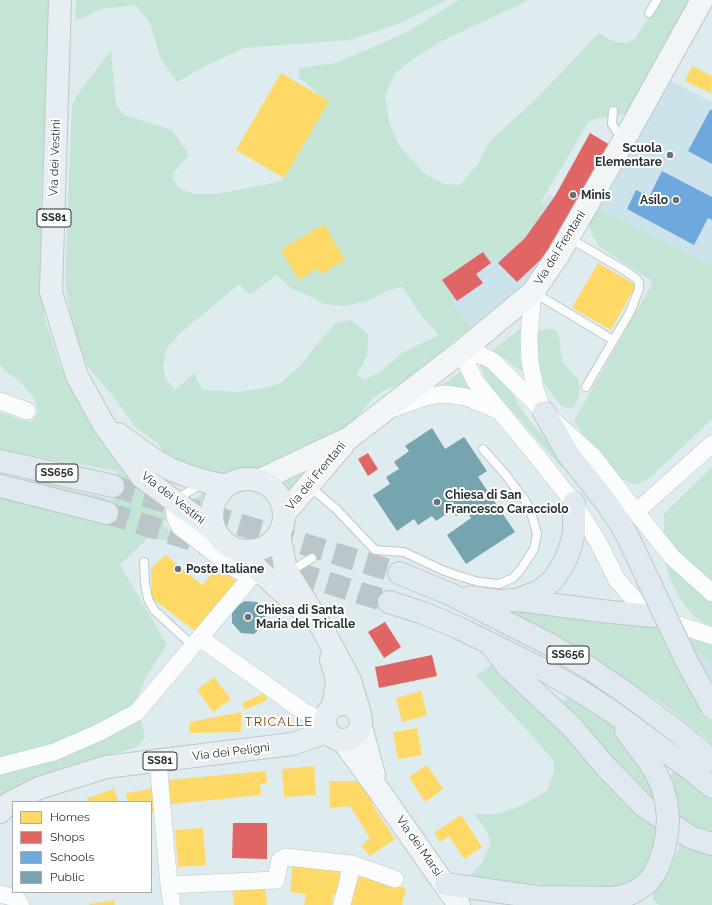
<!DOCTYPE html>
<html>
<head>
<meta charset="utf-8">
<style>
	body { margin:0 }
	#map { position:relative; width:712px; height:905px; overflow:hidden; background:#deebef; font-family:Raleway,sans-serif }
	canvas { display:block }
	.legend { position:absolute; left:12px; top:801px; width:140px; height:92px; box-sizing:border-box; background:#fff; border:1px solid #a9adae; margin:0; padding:5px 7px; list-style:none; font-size:12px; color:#283235 }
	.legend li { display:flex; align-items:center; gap:8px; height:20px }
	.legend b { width:20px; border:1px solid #a9adae }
</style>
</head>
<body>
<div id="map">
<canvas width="712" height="905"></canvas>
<ul class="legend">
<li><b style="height:11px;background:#ffd966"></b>Homes</li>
<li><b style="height:11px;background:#e06666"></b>Shops</li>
<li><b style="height:11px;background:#6fa8dc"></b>Schools</li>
<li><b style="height:11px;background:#76a5af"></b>Public</li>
</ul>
</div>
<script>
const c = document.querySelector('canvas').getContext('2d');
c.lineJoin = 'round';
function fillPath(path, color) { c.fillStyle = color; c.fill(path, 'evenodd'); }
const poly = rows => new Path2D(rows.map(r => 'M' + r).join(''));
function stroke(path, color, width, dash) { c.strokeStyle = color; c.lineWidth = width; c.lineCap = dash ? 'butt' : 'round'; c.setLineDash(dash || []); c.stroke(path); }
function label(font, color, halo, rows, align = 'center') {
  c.font = font + ' Raleway,sans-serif'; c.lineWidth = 4; c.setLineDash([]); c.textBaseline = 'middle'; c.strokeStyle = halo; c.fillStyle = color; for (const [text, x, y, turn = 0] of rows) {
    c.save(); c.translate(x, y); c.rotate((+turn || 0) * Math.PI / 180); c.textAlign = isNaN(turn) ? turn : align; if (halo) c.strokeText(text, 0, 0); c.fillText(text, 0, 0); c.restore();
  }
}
const built = poly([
	[670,80,712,102,712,266,597,207],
	[549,194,575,208,551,250,529,279,517,290,472,327,453,305,442,280,528,229],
	[686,646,712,662,712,694]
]);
const green = poly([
	[0,0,55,0,41,198,41,270,45,319,61,368,97,429,177,508,163,522,164,526,171,534,173,538,171,540,166,540,148,538,120,565,167,645,146,677,134,705,141,719,145,737,137,747,81,763,3,798,0,795,0,498,82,517,107,525,112,506,26,486,24,478,114,500,117,480,117,471,0,450,0,412,16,418,31,422,38,413,35,399,19,380,6,372,0,364],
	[76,0,447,0,401,23,349,40,244,48,207,65,177,82,160,57,150,23,135,5,102,9,75,21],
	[458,0,529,0,442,41,415,58,396,72,385,95,390,125,400,147,424,173,444,184,460,185,478,164,490,141,533,102,599,33,609,39,616,42,627,43,635,39,660,0,694,0,632,112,620,115,602,117,589,121,541,202,545,206,541,215,511,257,483,258,454,296,453,305,472,327,454,340,416,377,385,390,373,398,362,411,356,423,254,477,221,476,165,456,159,444,137,429,113,396,88,367,80,352,72,325,65,282,72,105,77,95,111,50,116,105,124,115,172,130,189,155,174,172,172,178,179,188,193,194,216,194,273,183,282,180,305,142,318,110,316,91,299,78,299,68,336,63,408,32],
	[276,275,292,289,314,298,324,304,344,306,367,301,386,291,402,287,421,315,439,335,402,353,380,372,364,380,357,374,367,356,368,334,351,320,336,323,317,344,302,364,279,384,264,388,238,392,202,390,194,373,175,390,166,379,163,367,166,349,179,334,239,284,250,295],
	[597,207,712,266,712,419,652,476,637,485,618,478,600,459,574,421,653,282,600,247,592,235,588,224],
	[522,327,520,354,522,372,508,361,492,351],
	[545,329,556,330,558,333,563,362,569,370,578,379,580,388,578,398,573,408,567,408,561,405,545,385,540,372,537,356,536,342,539,331],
	[480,365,491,369,506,381,521,409,534,426,568,464,562,468,514,413,500,400,488,385],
	[465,369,473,391,439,387],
	[335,448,290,498,282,487,275,479],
	[712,467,712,582,677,551,664,536,664,514],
	[209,488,216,493,211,507,210,514,190,502],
	[268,547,274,568,267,572,249,553,262,550],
	[662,555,712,599,712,626,705,624,691,613,681,600,670,578],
	[514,609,662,622,703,706,712,722,712,743,659,701,560,638,509,613],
	[680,633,712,644,712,662,686,646],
	[496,661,663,820,653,867,631,885,608,888,575,888,479,879,470,875,482,863,491,843,487,831,474,814,498,814,523,805,548,790,554,771,554,761,526,729,476,676],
	[568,698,581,704,616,728,637,751,662,815,562,703],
	[674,770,702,790,712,799,712,842,679,817,669,779],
	[679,832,712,849,712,905,659,905,655,902,653,899,654,886,658,883,672,862,679,848]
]);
const homes = poly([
	[692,66,712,76,711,93,685,81],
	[281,73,329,101,284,178,236,150],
	[324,224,345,260,321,274,318,268,299,280,281,250],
	[598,263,636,285,611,330,572,308],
	[166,555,202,585,219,566,239,584,195,631,152,598,151,568],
	[214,677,231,699,213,712,197,690],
	[421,691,427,715,402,722,396,698],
	[264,693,267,700,245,710,242,703],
	[241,712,241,732,189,733,190,722],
	[417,728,422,755,398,759,393,732],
	[427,765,443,789,425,802,409,777],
	[314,766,316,795,284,797,282,769],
	[266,771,267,783,260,784,261,795,171,804,168,780],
	[329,781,359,781,375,802,372,804,395,839,370,856,361,846,370,838,350,806,330,808],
	[157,788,160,810,151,812,151,802,128,802,126,793],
	[114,789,118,800,114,802,88,802,87,798],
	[461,815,482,847,464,859,449,836,440,842,434,833],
	[203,828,206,865,178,867,175,830],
	[293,861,341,866,338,894,333,894,332,905,304,905,306,894,290,892],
	[359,876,406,888,402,905,351,905],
	[265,884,267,905,234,905,232,887],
	[114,900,115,905,89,905,89,904]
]);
const shops = poly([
	[590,133,610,145,551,250,517,282,498,263,525,238,555,196],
	[483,252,491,263,476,274,483,283,457,301,442,280],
	[368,453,378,469,368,476,358,459],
	[385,622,401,647,384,658,368,632],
	[432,655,437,676,379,688,375,667],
	[233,823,267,823,267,859,232,858]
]);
const schools = poly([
	[710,110,712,110,712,164,688,151],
	[662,171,712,197,712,220,708,218,694,245,627,209,636,190,649,197]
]);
const public = poly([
	[432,428,445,449,464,437,487,471,478,477,515,532,466,564,447,535,471,518,465,509,456,516,452,510,436,521,432,516,418,525,414,519,397,531,373,495,390,484,386,477,399,469,394,462,409,451,405,446],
	[245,601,257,602,266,611,264,624,254,634,241,633,232,623,232,609]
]);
const trunkTunnel = poly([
	[113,486,399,573],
	[107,513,389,602]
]);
const service = poly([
	[649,13,657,0],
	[613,111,612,124,622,140],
	[569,238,624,270,637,279,639,283,639,289,630,312,586,387],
	[533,292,613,340],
	[309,486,336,509,375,550,404,552,442,570,459,576,479,582,499,584,513,578,521,569,534,549,537,534,532,516,526,502,505,474,483,449],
	[176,499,202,484],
	[144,562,145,583,148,599,154,610,193,646],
	[289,572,312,558]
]);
const minor = poly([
	[533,292,529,336,530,362,535,388,541,406],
	[463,350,466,362,475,381,536,455,574,503,598,542,617,580,634,599,652,616,712,636],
	[463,350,483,356,493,361,544,412,593,456,636,512,672,557,712,593],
	[0,401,27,411],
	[394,408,428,396,447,394,466,397,497,410],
	[174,500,174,508,175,516,180,527,234,568,251,577],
	[636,512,712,444],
	[200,638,303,711,324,723],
	[158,761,169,885,276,880,280,860,286,857,352,864,342,905],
	[0,766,54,752,100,732,137,712,251,577,262,573],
	[352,864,395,879],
	[169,885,172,905],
	[0,894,16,898,21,905]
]);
const secondary = poly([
	[258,481,349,438,463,350,533,292,559,254,623,142,702,0],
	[284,514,343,445],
	[361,727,374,775],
	[343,741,377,788,459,905]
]);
const primary = poly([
	[60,0,51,292,77,376,104,425,142,477,215,531],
	[118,434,153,459,170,469,188,476,208,482,227,486],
	'212 515a36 36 0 1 1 72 0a36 36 0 1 1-72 0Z',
	[279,533,285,566,288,573,322,628,350,680,360,714],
	[236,549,301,609],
	[331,659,337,680,333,706],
	'325 722a18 18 0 1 1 36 0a18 18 0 1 1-36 0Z',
	[0,812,8,804,39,788,106,767,292,744,327,732]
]);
const trunk = poly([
	[544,412,568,454,605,501,620,523,627,535],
	[0,461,113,486],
	[0,486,107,513],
	[399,573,452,595,549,644,589,668,630,696,678,732,712,760],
	[470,597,497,601,516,600,540,591,554,579,565,561,570,548,574,533,574,503],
	[518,600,602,611,652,616],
	[389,602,423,613,459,628,544,670,580,691,611,711,694,772,712,787],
	[492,646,508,667,572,727,606,767,644,806,690,837,712,844],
	[626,731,650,763,656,773,662,786],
	[446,884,536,897,614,898,627,895,638,890,648,882,654,874,659,864]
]);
const trunkBridge = poly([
	[627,535,687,662,712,707],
	[659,864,664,849,667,833,668,817,666,801,662,786]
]);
const markers = [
	[670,155,4,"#687376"],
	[573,195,4,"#687376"],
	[676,200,4,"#687376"],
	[437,502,4,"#687376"],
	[178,569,4,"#687376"],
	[248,617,4,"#687376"]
];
const shields = [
	[54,218,34],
	[57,473,42],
	[568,655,42],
	[160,761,34]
];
const shieldNames = [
	["SS81",54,218],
	["SS656",57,473],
	["SS656",568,655],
	["SS81",160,761]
];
const poiNames = [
	["Scuola",662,148,"right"],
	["Elementare",662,162,"right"],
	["Minis",581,195],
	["Asilo",668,200,"right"],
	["Chiesa di San",445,495],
	["Francesco Caracciolo",445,509],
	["Poste Italiane",186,569],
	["Chiesa di Santa",256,610],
	["Maria del Tricalle",256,624]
];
const streetNames = [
	["Via dei Vestini",55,158,-88],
	["Via dei Frentani",560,248,-58],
	["Via dei Frentani",316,476,-50],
	["Via dei Vestini",173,498,38],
	["Via dei Peligni",231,752,-7],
	["Via dei Marsi",419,846,55]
];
const neighbourhoodNames = [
	["TRICALLE",279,722]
];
fillPath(built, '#cce3eb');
fillPath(green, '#c4e4d5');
fillPath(homes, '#ffd966');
fillPath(shops, '#e06666');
fillPath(schools, '#6fa8dc');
fillPath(public, '#76a5af');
stroke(trunkTunnel, '#bac6ca', 22, [22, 11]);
stroke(service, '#bdc8cb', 10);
stroke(minor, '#bdc8cb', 18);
stroke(secondary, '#bdc8cb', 24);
stroke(primary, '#c0c7c9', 24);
stroke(trunk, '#c0c7c9', 24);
stroke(service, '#fafcfd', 8);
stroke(minor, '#fafcfd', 17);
stroke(secondary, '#f1f5f8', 22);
stroke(primary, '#e6eef3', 22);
stroke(trunk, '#e0e9f0', 22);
stroke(trunkBridge, '#c0c7c9', 24, []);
stroke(trunkBridge, '#e0e9f0', 22);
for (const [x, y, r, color] of markers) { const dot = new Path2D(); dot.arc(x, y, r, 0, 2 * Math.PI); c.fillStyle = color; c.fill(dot); stroke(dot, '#fff', 1.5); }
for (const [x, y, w] of shields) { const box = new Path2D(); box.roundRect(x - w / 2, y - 9, w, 18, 3); c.fillStyle = '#fff'; c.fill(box); stroke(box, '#283235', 1); }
label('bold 11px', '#283235', null, shieldNames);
label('bold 12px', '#283235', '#fff', poiNames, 'left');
label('12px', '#283235', '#fff', streetNames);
c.letterSpacing = '1px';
label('13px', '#774102', '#fff', neighbourhoodNames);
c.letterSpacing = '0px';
</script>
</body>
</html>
